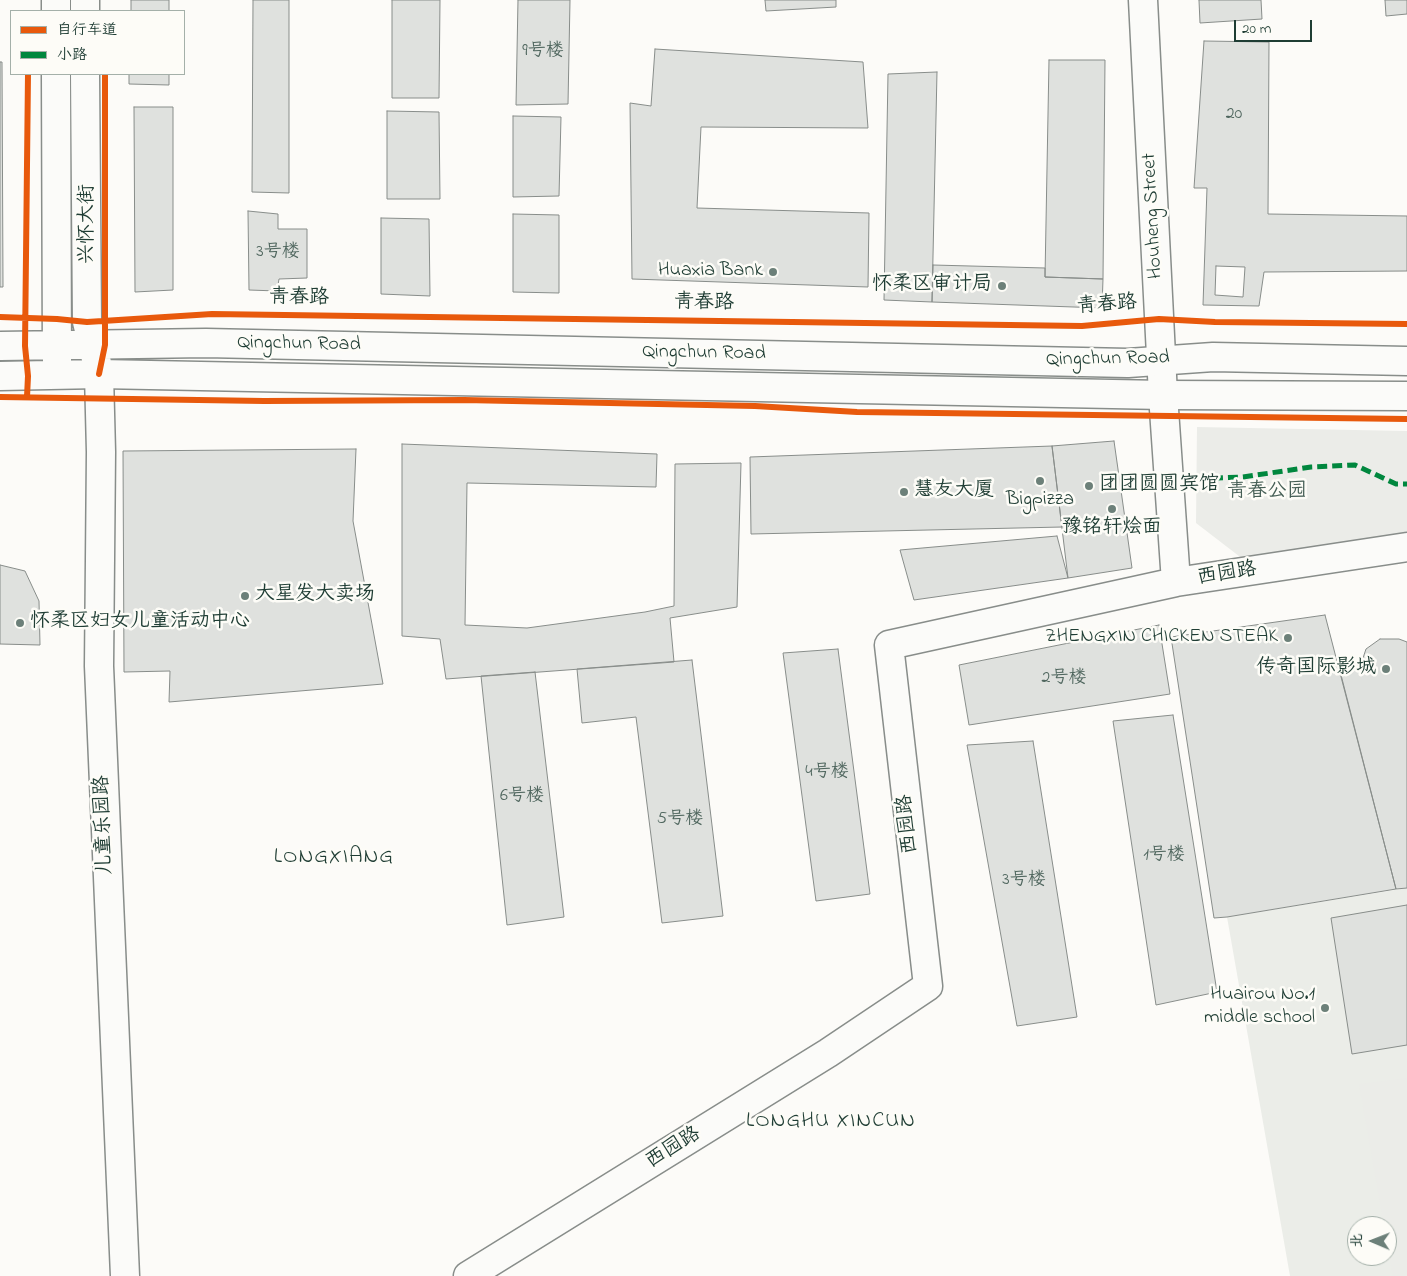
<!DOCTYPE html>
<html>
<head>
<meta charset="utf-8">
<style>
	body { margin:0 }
	#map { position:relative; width:1407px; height:1276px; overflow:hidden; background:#fcfbf8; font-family:"Indie Flower","LXGW WenKai TC",sans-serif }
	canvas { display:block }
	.legend { position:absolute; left:10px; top:10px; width:175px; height:65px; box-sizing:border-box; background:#fdfcf7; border:1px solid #a4b0a9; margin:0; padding:6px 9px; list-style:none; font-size:15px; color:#1f3d34 }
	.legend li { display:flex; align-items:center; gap:10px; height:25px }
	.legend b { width:25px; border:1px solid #a4b0a9 }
	.north { position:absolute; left:1347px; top:1216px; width:50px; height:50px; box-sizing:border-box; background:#fdfcf7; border:1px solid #a4b0a9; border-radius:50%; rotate:271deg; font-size:14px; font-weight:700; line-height:20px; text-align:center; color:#1f3d34 }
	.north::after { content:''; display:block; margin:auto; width:18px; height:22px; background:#6c8079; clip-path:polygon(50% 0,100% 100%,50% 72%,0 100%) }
	.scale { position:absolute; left:1234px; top:20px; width:78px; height:22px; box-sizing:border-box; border:2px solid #1f3d34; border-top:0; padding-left:6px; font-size:15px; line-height:18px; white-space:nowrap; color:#1f3d34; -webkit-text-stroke:4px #fdfcf7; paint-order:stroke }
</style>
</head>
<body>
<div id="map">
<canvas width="1407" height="1276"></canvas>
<ul class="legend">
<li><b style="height:6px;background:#e8590c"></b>自行车道</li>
<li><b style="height:6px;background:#00873e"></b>小路</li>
</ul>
<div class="north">北</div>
<div class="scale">20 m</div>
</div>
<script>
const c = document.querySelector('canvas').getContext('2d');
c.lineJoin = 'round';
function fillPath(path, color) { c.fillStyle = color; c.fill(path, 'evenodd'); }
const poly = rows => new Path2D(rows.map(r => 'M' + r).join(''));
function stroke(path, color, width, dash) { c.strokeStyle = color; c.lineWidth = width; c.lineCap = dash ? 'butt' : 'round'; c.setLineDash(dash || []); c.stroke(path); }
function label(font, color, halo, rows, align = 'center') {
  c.font = font + ' "Indie Flower","LXGW WenKai TC",sans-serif'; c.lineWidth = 5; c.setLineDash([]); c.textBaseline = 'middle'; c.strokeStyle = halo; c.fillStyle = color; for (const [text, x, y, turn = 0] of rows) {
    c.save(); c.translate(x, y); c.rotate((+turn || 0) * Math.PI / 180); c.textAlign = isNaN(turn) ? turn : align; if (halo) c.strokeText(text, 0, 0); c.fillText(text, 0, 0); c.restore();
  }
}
const built = poly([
	[1407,888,1407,1276,1290,1276,1227,917],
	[1357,1226,1387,1226,1387,1256,1357,1256]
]);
const green = poly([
	[1197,427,1407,431,1407,535,1248,563,1196,523],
	[1407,1078,1407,1276,1393,1276,1387,1245,1387,1226,1384,1226,1359,1084]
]);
const building = poly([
	[131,0,169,0,169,11,131,11,131,0],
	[253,0,289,0,289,193,252,192,253,0],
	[392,0,440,0,439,98,392,98,392,0],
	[518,0,570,0,568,104,516,105,518,0],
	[765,0,836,0,836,7,766,11,765,0],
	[1199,0,1261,0,1262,19,1200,23,1199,0],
	[1385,0,1407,0,1407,14,1386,16,1385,0],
	[1204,41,1269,42,1268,214,1407,216,1407,271,1264,272,1259,306,1203,305,1207,188,1194,188,1204,41],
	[655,49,863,62,868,128,701,127,697,208,869,213,868,287,632,279,630,103,651,106,655,49],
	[1049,60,1105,60,1103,279,1045,277,1049,60],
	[0,62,2,62,3,287,0,287,0,62],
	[937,72,932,302,884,300,888,74,937,72],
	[129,74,169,74,169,85,129,84,129,74],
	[134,107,173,107,173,290,135,292,134,107],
	[387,111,439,112,440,199,387,199,387,111],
	[513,116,561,117,559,196,513,197,513,116],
	[248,211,278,214,278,229,307,229,307,278,279,279,277,291,249,290,248,211],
	[513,214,559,215,559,293,513,292,513,214],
	[381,218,429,219,430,296,381,294,381,218],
	[933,265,1045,268,1045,277,1103,279,1102,308,932,302,933,265],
	[1216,266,1245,267,1243,297,1215,295,1216,266],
	[1114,441,1132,568,1068,578,1052,446,1114,441],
	[402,444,657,454,656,487,467,483,465,625,527,628,645,612,674,606,675,464,741,463,737,607,670,618,674,662,446,679,440,639,402,636,402,444],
	[1052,446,1062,527,751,534,750,457,1052,446],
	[356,449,353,521,383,684,169,702,170,671,124,672,123,451,356,449],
	[1057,536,1068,578,914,600,900,550,1057,536],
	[0,565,25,571,39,601,40,645,0,644,0,565],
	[1325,615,1396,889,1227,917,1214,918,1171,637,1325,615],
	[1159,625,1170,694,969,725,959,665,1159,625],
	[1380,639,1399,639,1407,642,1407,888,1396,889,1340,671,1361,664,1366,649,1380,639],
	[838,649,870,894,816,901,783,653,838,649],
	[692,660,723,916,662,923,636,717,582,723,577,669,692,660],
	[535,672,564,917,507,925,481,676,535,672],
	[1173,715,1217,992,1156,1005,1113,721,1173,715],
	[1033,741,1077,1017,1017,1026,967,745,1033,741],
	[1407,905,1407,1045,1352,1054,1331,918,1407,905]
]);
const minor = poly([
	[1143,0,1163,395,1176,582],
	[99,374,101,452,99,666,125,1276],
	[468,1276,828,1053,928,986,889,645,1176,582,1407,547]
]);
const major = poly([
	[56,0,56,11],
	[85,11,85,0],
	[56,74,57,364],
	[85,74,87,322,97,363],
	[0,346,206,343,1128,363,1213,357,1407,361],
	[0,376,99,374,1163,395,1407,396]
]);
const quiet = poly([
	[1168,480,1243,477,1311,467,1355,465,1396,484,1407,484]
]);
const cycleway = poly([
	[0,317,57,319,87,322,212,314,1082,326,1159,319,1215,322,1407,324],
	[99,374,105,345,105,74],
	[0,397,264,401,464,400,755,406,857,412,1407,419],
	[27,397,28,376,25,346,28,74]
]);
const markers = [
	[773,272,5,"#6c8079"],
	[1002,286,5,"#6c8079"],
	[1040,481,5,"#6c8079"],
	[1089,486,5,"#6c8079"],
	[904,492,5,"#6c8079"],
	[1112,509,5,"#6c8079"],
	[245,596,5,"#6c8079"],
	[20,623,5,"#6c8079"],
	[1288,638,5,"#6c8079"],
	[1386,669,5,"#6c8079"],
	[1325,1008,5,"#6c8079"]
];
const numberNames = [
	["9号楼",543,52],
	["20",1234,115],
	["3号楼",278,253],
	["2号楼",1064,679],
	["4号楼",827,773],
	["6号楼",522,797],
	["5号楼",680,820],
	["1号楼",1164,856],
	["3号楼",1024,881]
];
const streetNames = [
	["Houheng Street",1154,216,-93],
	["兴怀大街",89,224,-90],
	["青春路",299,299,1],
	["青春路",704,304,1],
	["青春路",1107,306,-4],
	["Qingchun Road",299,345,1],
	["Qingchun Road",704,354,1],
	["Qingchun Road",1108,360,-1],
	["西园路",1227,575,-9],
	["西园路",909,824,-96],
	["儿童乐园路",105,825,-92],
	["西园路",674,1149,-32]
];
const poiNames = [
	["Huaxia Bank",763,272],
	["怀柔区审计局",992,286],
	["团团圆圆宾馆",1099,486,"left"],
	["慧友大厦",914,492,"left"],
	["Bigpizza",1040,501,"center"],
	["豫铭轩烩面",1112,529,"center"],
	["大星发大卖场",255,596,"left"],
	["怀柔区妇女儿童活动中心",30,623,"left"],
	["ZHENGXIN CHICKEN STEAK",1278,638],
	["传奇国际影城",1376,669],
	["Huairou No.1",1315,996],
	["middle school",1315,1019]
];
const parkNames = [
	["青春公园",1267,493]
];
const quarterNames = [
	["LONGXIANG",334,858],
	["LONGHU XINCUN",831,1122]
];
fillPath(built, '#ebede8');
fillPath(green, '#ebece8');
fillPath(building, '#dfe1de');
stroke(building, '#888d8a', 1);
stroke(minor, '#888d8a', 31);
stroke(major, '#888d8a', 31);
stroke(minor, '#fbfbf9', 28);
stroke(major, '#fbfbf9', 28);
stroke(quiet, '#00873e', 5, [10, 5]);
stroke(cycleway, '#e8590c', 6);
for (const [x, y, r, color] of markers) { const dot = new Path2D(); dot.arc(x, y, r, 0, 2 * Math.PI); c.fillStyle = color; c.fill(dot); stroke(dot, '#fdfcf7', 2); }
label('18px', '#4f665e', null, numberNames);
label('20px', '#1f3d34', '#fdfcf7', streetNames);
label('20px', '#1f3d34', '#fdfcf7', poiNames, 'right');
label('20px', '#455e55', '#fdfcf7', parkNames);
c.letterSpacing = '1px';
label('22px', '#1f3d34', '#fdfcf7', quarterNames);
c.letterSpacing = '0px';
</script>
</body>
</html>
